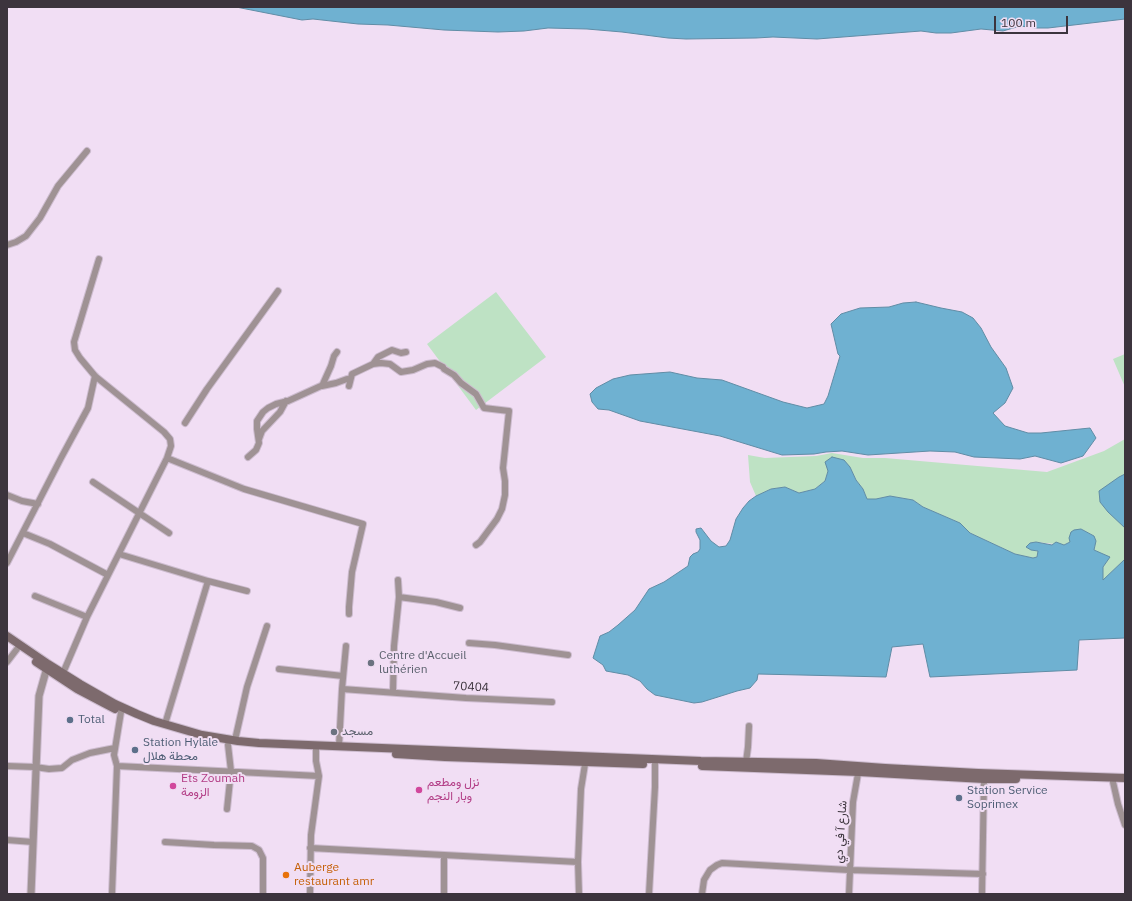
<!DOCTYPE html>
<html>
<head>
<meta charset="utf-8">
<style>
	body { margin:0 }
	#map { position:relative; width:1132px; height:901px; overflow:hidden; background:#f1def4; font-family:"IBM Plex Sans",sans-serif }
	canvas { display:block }
	.frame { position:absolute; inset:0; border:8px solid #3c343d; pointer-events:none }
	.scale { position:absolute; left:994px; top:16px; width:74px; height:18px; box-sizing:border-box; border:2px solid #3c343d; border-top:0; padding-left:5px; font-size:12px; line-height:14px; white-space:nowrap; color:#3c343d; -webkit-text-stroke:3px #f1def4; paint-order:stroke }
</style>
</head>
<body>
<div id="map">
<canvas width="1132" height="901"></canvas>
<div class="frame"></div>
<div class="scale">100 m</div>
</div>
<script>
const c = document.querySelector('canvas').getContext('2d');
c.lineJoin = 'round';
function fillPath(path, color) { c.fillStyle = color; c.fill(path, 'evenodd'); }
const poly = rows => new Path2D(rows.map(r => 'M' + r).join(''));
function stroke(path, color, width, dash) { c.strokeStyle = color; c.lineWidth = width; c.lineCap = dash ? 'butt' : 'round'; c.setLineDash(dash || []); c.stroke(path); }
function label(font, color, halo, rows, align = 'center') {
  c.font = font + ' "IBM Plex Sans",Vazirmatn,sans-serif'; c.lineWidth = 4; c.setLineDash([]); c.textBaseline = 'middle'; c.strokeStyle = halo; c.fillStyle = color; for (const [text, x, y, turn = 0] of rows) {
    c.save(); c.translate(x, y); c.rotate((+turn || 0) * Math.PI / 180); c.textAlign = isNaN(turn) ? turn : align; if (halo) c.strokeText(text, 0, 0); c.fillText(text, 0, 0); c.restore();
  }
}
const green = poly([
	[496,292,546,357,476,410,427,344],
	[1125,354,1125,387,1113,359],
	[1125,439,1125,560,1124,560,1103,581,1103,567,1109,557,1094,550,1095,546,1094,536,1081,529,1070,542,1064,545,1036,542,1030,543,1026,547,1031,550,1038,551,1037,557,1033,558,1015,554,970,533,960,523,923,507,913,500,890,496,876,499,867,499,863,489,856,480,850,467,828,471,825,481,815,489,799,493,785,487,771,489,756,496,750,482,748,455,765,458,816,456,832,453,863,458,885,458,1047,472,1104,451]
]);
const water = poly([
	[236,7,1125,7,1125,19,1048,28,1036,28,1020,26,1003,31,981,29,951,33,936,33,921,31,817,39,773,37,756,38,686,39,668,38,622,32,587,29,548,28,524,31,498,32,444,30,388,25,358,24,313,19,302,20,236,7],
	[916,302,941,308,962,312,973,318,981,328,991,347,1006,368,1013,388,1005,403,993,413,1005,426,1028,433,1041,433,1090,428,1096,438,1083,456,1061,463,1035,456,1020,459,974,457,955,452,930,451,868,455,842,451,826,452,814,454,782,455,720,436,640,421,609,410,598,409,592,402,590,394,596,388,613,379,630,375,670,372,697,378,722,380,783,402,807,408,824,404,828,396,840,356,838,354,831,324,841,314,860,308,889,307,903,303,916,302],
	[832,457,844,460,850,467,856,480,863,489,867,499,876,499,890,496,913,500,923,507,960,523,970,533,1015,554,1033,558,1037,557,1038,551,1031,550,1026,547,1030,543,1036,542,1052,545,1056,542,1064,545,1070,542,1069,538,1071,532,1074,530,1081,529,1094,536,1096,541,1094,550,1110,557,1103,567,1103,580,1124,560,1125,560,1125,638,1079,640,1077,670,930,677,923,644,892,647,886,677,758,674,757,680,750,688,737,691,702,702,694,703,655,695,647,689,640,681,628,675,606,671,603,665,593,658,600,636,609,632,618,625,635,610,649,589,664,582,688,566,690,557,693,554,698,552,700,549,700,540,696,532,696,529,701,528,711,541,719,547,726,546,730,540,736,519,743,508,749,501,756,496,771,489,785,487,799,493,815,489,825,481,828,471,825,462,832,457],
	[1125,474,1125,528,1108,512,1100,502,1099,491,1119,477,1125,474]
]);
const minor = poly([
	[7,245,16,242,26,236,40,218,58,186,87,151],
	[337,352,334,356,331,366,322,386,336,383,347,379],
	[373,364,381,363,390,364,401,372,413,370,427,364,435,363,443,367,444,369,454,375,461,383,476,394,484,408,509,411,503,468,505,481,505,495,502,509,497,519,480,542,476,545],
	[349,386,352,374,373,364,378,357,392,350,401,353,406,352],
	[185,423,207,389,278,291],
	[259,439,262,431,280,412,286,401],
	[248,457,256,450,259,443,257,429,257,421,263,412,268,408,276,404,288,401,323,385],
	[167,458,244,489,363,524,352,572,349,607,349,614],
	[93,482,169,533],
	[7,495,22,501,38,504],
	[23,533,50,544,108,575],
	[119,554,208,581,247,591],
	[7,563,61,458,88,408,95,376],
	[35,596,87,617],
	[399,597,436,602,460,608],
	[469,643,495,645,568,655],
	[7,662,17,649],
	[279,669,343,676],
	[63,673,87,617,167,458,171,446,170,439,164,432,95,376,80,358,75,350,74,342,99,259],
	[342,689,466,698,552,702],
	[393,692,394,646,399,597,398,580],
	[165,724,208,581],
	[235,740,247,687,267,626],
	[339,746,342,689,346,646],
	[746,762,748,747,749,726],
	[7,766,35,767,49,769,62,768,72,760,90,753,115,748],
	[117,766,319,776],
	[1113,778,1113,782,1118,804,1125,825],
	[227,809,231,771,228,745],
	[7,840,33,842],
	[165,842,214,845,252,846,259,850,263,858,263,894],
	[310,848,578,862],
	[112,894,117,766,114,755,121,712,123,707],
	[310,894,311,835,319,776,316,761,316,745],
	[444,894,444,855],
	[579,894,578,862,581,789,586,758],
	[649,894,655,787,655,764],
	[702,894,704,880,710,870,717,865,722,863,849,870,983,874],
	[849,894,853,802,859,768],
	[982,894,984,779]
]);
const tertiary = poly([
	[31,894,39,696,48,664]
]);
const secondary = poly([
	[7,636,48,664,80,684,115,704,137,714,154,721,202,735,238,741,259,743,578,756,701,761,816,763,885,768,978,773,1125,778],
	[36,662,77,689,115,709],
	[396,754,445,757,643,764],
	[702,766,859,772,984,779,1016,779]
]);
const markers = [
	[371,663,4,"#6b7280"],
	[70,720,4,"#5c6f8a"],
	[334,732,4,"#6b7280"],
	[135,750,4,"#5c6f8a"],
	[173,786,4,"#d1479c"],
	[419,790,4,"#d1479c"],
	[959,798,4,"#5c6f8a"],
	[286,875,4,"#e8710a"]
];
const worshipNames = [
	["Centre d'Accueil",379,656],
	["luthérien",379,670],
	["مسجد",342,732]
];
const streetNames = [
	["70404",471,687,3],
	["شارع آ في دي",841,832,-86]
];
const serviceNames = [
	["Total",78,720],
	["Station Hylale",143,743],
	["محطة هلال",143,757],
	["Station Service",967,791],
	["Soprimex",967,805]
];
const hotelNames = [
	["Ets Zoumah",181,779],
	["الزومة",181,793],
	["نزل ومطعم",427,783],
	["وبار النجم",427,797]
];
const foodNames = [
	["Auberge",294,868],
	["restaurant amr",294,882]
];
fillPath(green, '#bee2c4');
fillPath(water, '#6fb1d1');
stroke(water, '#608ca5', 1);
stroke(minor, '#cdbccf', 8);
stroke(tertiary, '#cdbccf', 9);
stroke(secondary, '#cdbccf', 10);
stroke(minor, '#9f9294', 6);
stroke(tertiary, '#9f9294', 7);
stroke(secondary, '#7d6a6d', 8);
for (const [x, y, r, color] of markers) { const dot = new Path2D(); dot.arc(x, y, r, 0, 2 * Math.PI); c.fillStyle = color; c.fill(dot); stroke(dot, '#f1def4', 1.5); }
label('12px', '#5b616d', '#f1def4', worshipNames, 'left');
label('12px', '#3c343d', '#f1def4', streetNames);
label('12px', '#4e5e75', '#f1def4', serviceNames, 'left');
label('12px', '#b23c85', '#f1def4', hotelNames, 'left');
label('12px', '#c56008', '#f1def4', foodNames, 'left');
</script>
</body>
</html>
